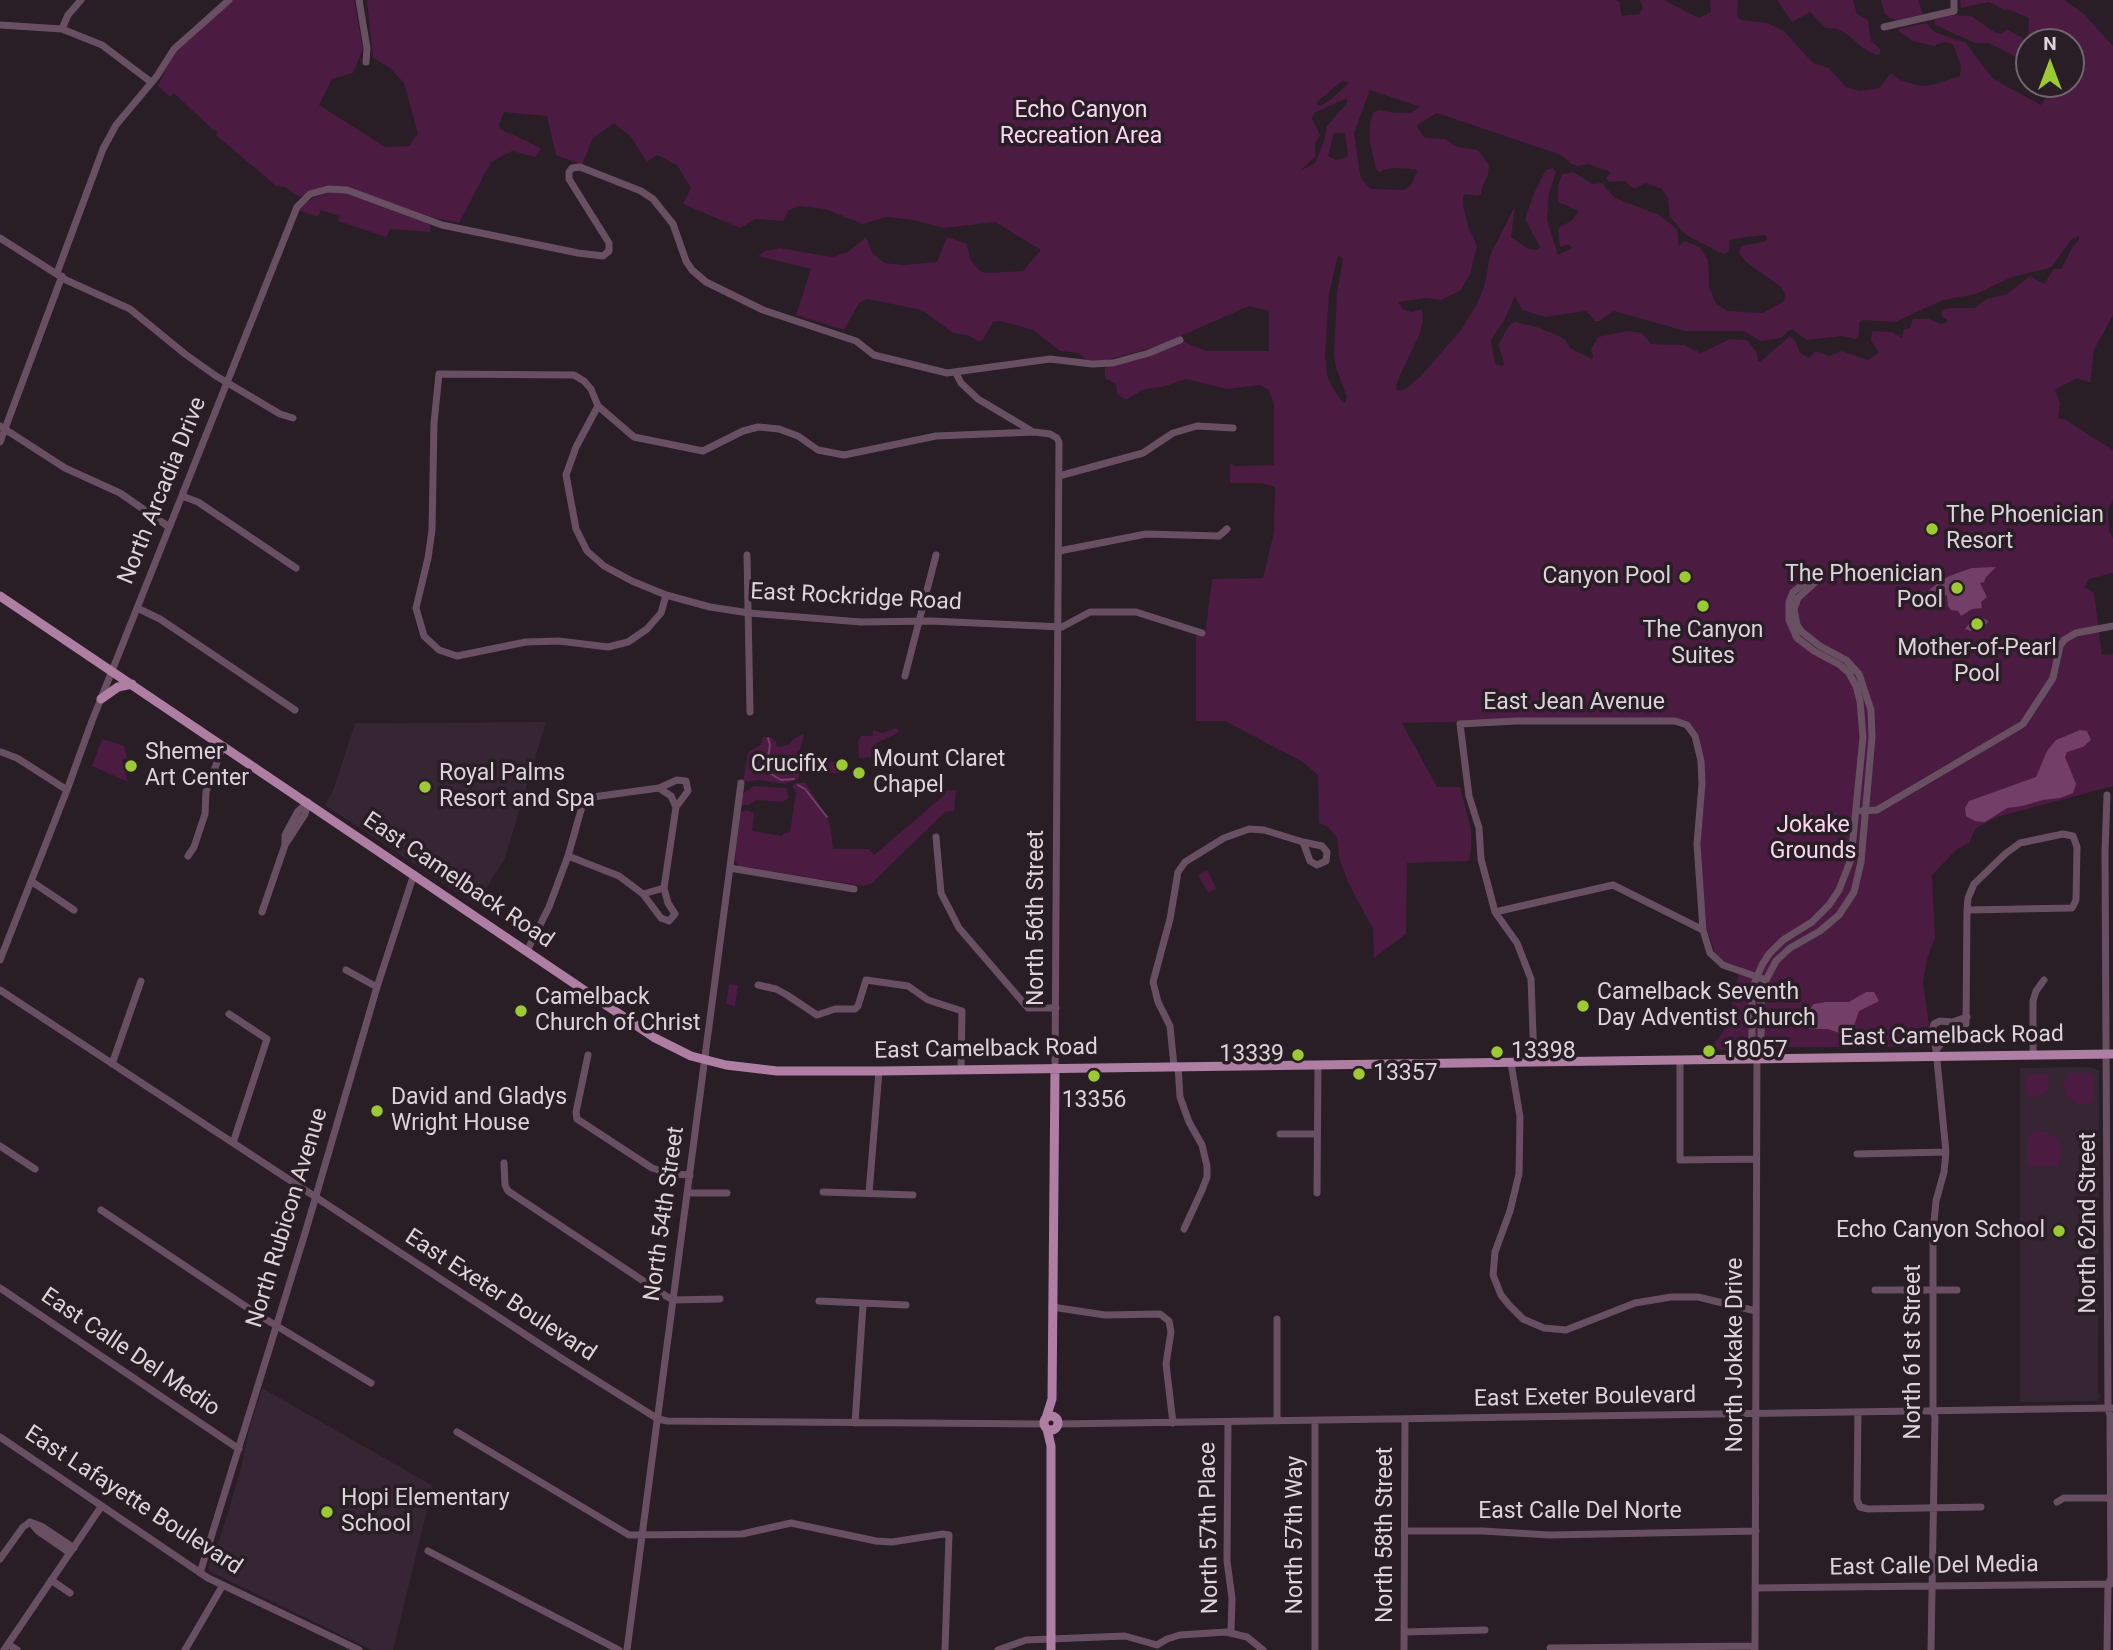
<!DOCTYPE html>
<html>
<head>
<meta charset="utf-8">
<style>
	body { margin:0 }
	#map { position:relative; width:2113px; height:1650px; overflow:hidden; background:#291d26; font-family:Roboto,sans-serif }
	canvas { display:block }
	.north { position:absolute; left:2015px; top:28px; width:70px; height:70px; box-sizing:border-box; background:#291d26; border:2px solid #71666e; border-radius:50%; rotate:0deg; font-size:19px; font-weight:700; line-height:28px; text-align:center; color:#dcd4d9 }
	.north::after { content:''; display:block; margin:auto; width:24px; height:32px; background:#9cca32; clip-path:polygon(50% 0,100% 100%,50% 72%,0 100%) }
</style>
</head>
<body>
<div id="map">
<canvas width="2113" height="1650"></canvas>
<div class="north">N</div>
</div>
<script>
const c = document.querySelector('canvas').getContext('2d');
c.lineJoin = 'round';
function fillPath(path, color) { c.fillStyle = color; c.fill(path, 'evenodd'); }
const poly = rows => new Path2D(rows.map(r => 'M' + r).join(''));
function stroke(path, color, width, dash) { c.strokeStyle = color; c.lineWidth = width; c.lineCap = dash ? 'butt' : 'round'; c.setLineDash(dash || []); c.stroke(path); }
function label(font, color, halo, rows, align = 'center') {
  c.font = font + ' Roboto,sans-serif'; c.lineWidth = 7; c.setLineDash([]); c.textBaseline = 'middle'; c.strokeStyle = halo; c.fillStyle = color; for (const [text, x, y, turn = 0] of rows) {
    c.save(); c.translate(x, y); c.rotate((+turn || 0) * Math.PI / 180); c.textAlign = isNaN(turn) ? turn : align; if (halo) c.strokeText(text, 0, 0); c.fillText(text, 0, 0); c.restore();
  }
}
const built = poly([
	[546,722,505,858,476,905,325,805,334,788,355,723],
	[2090,1067,2099,1071,2098,1390,2100,1397,2097,1401,2020,1402,2020,1068],
	[262,1388,433,1486,393,1650,372,1650,209,1571,208,1567,220,1538,241,1469,248,1434]
]);
const green = poly([
	[233,0,354,0,363,49,353,73,332,79,319,105,385,147,409,146,418,134,404,83,390,68,373,58,367,0,1616,0,1619,2,1622,16,1639,14,1643,8,1640,0,1664,0,1699,18,1711,12,1710,0,1738,0,1737,16,1741,20,1767,23,1784,31,1813,63,1829,68,1846,87,1859,91,1879,88,1891,73,1900,80,1920,86,1933,85,1960,76,1961,66,1953,44,1944,42,1934,46,1913,41,1898,31,1899,29,1926,23,1935,32,1966,43,1993,79,2041,105,2049,93,2045,84,2071,84,2071,42,2029,42,2029,68,2014,56,1989,43,1975,43,1935,25,1934,20,1953,15,1971,16,1996,33,2002,34,2006,29,2025,39,2028,37,2029,18,2007,9,2006,11,1989,2,1961,8,1960,0,2064,0,2084,14,2113,46,2113,315,2094,350,2090,383,2077,378,2055,390,2060,403,2058,418,2064,419,2113,450,2113,500,2108,510,2109,531,2113,538,2113,573,2089,579,2085,587,2094,593,2102,655,2113,654,2113,786,1997,817,1976,828,1969,843,1957,849,1932,875,1935,937,1928,956,1923,982,1932,1047,1772,1047,1767,1043,1748,1045,1747,1049,1709,1051,1727,1026,1740,967,1724,961,1715,953,1707,929,1700,851,1705,784,1689,724,1580,719,1402,723,1437,787,1460,787,1471,829,1471,850,1469,861,1407,863,1406,934,1374,958,1373,929,1349,884,1339,858,1337,838,1328,827,1319,823,1318,775,1301,761,1225,721,1196,721,1196,634,1205,635,1212,579,1263,578,1274,532,1275,487,1261,483,1230,483,1230,463,1235,466,1274,465,1274,405,1269,390,1260,385,1227,389,1186,379,1166,386,1142,390,1126,400,1117,394,1116,384,1105,378,1105,366,1143,357,1184,342,1206,351,1269,351,1269,311,1249,306,1158,346,1107,360,1087,360,1079,353,1060,351,1033,330,1001,321,993,322,983,340,978,341,967,335,953,333,922,310,867,299,859,303,844,330,796,315,811,269,758,256,765,251,780,248,832,257,848,252,866,237,873,254,885,263,903,265,937,262,947,237,967,244,970,259,980,271,987,273,1023,271,1041,250,995,222,944,228,913,220,886,217,863,224,825,209,798,206,788,211,783,221,755,219,740,228,683,204,691,188,677,165,657,155,647,162,631,137,614,123,593,138,582,165,556,155,547,116,504,112,499,125,500,129,541,148,536,157,512,151,491,162,459,223,431,217,343,186,316,189,299,197,285,187,276,186,216,135,218,131,213,130,174,93,170,97,158,86,175,50],
	[1342,81,1349,83,1330,100,1320,106,1317,105,1317,102],
	[1370,90,1420,107,1410,113,1395,113,1379,110,1373,113,1370,123,1370,143,1376,169,1379,172,1391,168,1416,169,1417,171,1411,185,1405,190,1371,189,1363,181,1360,174,1354,133],
	[1345,99,1347,99,1347,103,1327,126,1324,141,1315,163,1300,171,1316,156,1315,144,1320,135,1312,119,1314,113],
	[1437,113,1561,155,1571,164,1578,166,1588,164,1611,172,1606,178,1609,182,1625,181,1634,189,1645,183,1662,189,1668,199,1670,217,1686,235,1719,252,1725,254,1729,251,1729,241,1732,239,1765,235,1767,238,1766,241,1741,246,1739,253,1746,262,1781,287,1785,294,1784,301,1763,313,1728,311,1716,304,1709,286,1708,260,1700,247,1684,241,1679,247,1677,229,1659,215,1615,198,1602,183,1592,184,1573,172,1562,174,1558,185,1558,202,1579,211,1571,221,1558,228,1560,247,1569,244,1572,248,1558,255,1547,220,1549,193,1556,172,1553,168,1548,169,1544,173,1534,193,1525,219,1540,247,1536,250,1528,249,1511,237,1515,206,1490,255,1485,284,1477,304,1461,330,1421,376,1408,387,1399,391,1396,389,1398,380,1420,333,1423,320,1422,309,1411,312,1403,309,1398,302,1426,298,1441,300,1461,290,1470,274,1477,246,1468,226,1463,205,1463,196,1465,194,1478,196,1481,194,1482,187,1488,175,1489,165,1478,150,1455,146,1446,139,1425,138,1417,127,1417,125],
	[1334,133,1345,133,1348,157,1336,160,1328,156],
	[2079,236,2079,240,2073,246,2061,269,2054,269,2044,284,2030,276,2007,294,1987,299,1974,308,1952,308,1942,310,1942,316,1948,321,1946,323,1941,324,1929,319,1913,319,1910,328,1904,329,1902,338,1892,332,1872,331,1871,341,1879,352,1868,360,1842,351,1829,356,1816,351,1809,358,1800,353,1796,342,1790,336,1760,362,1758,361,1757,353,1747,340,1730,339,1701,353,1684,345,1651,344,1642,333,1628,331,1598,337,1591,349,1593,356,1592,359,1570,348,1565,339,1540,328,1515,322,1510,324,1498,345,1504,363,1503,366,1495,364,1491,340,1504,321,1515,296,1522,310,1545,317,1586,311,1595,321,1599,321,1614,311,1685,331,1743,331,1761,341,1781,338,1789,330,1793,330,1807,340,1842,336,1856,339,1859,334,1859,323,1863,320,1895,322,1943,300,1976,294,2012,277,2046,269,2052,266,2072,239],
	[1338,255,1343,259,1337,292,1334,355,1336,368,1347,397,1345,403,1342,402,1331,385,1327,375,1325,354,1329,294],
	[1777,0,1853,0,1857,14,1868,20,1871,41,1880,49,1880,54,1876,55,1863,48,1847,34,1837,29,1825,28,1810,12,1792,22],
	[1881,0,1918,0,1923,14,1898,20,1890,18,1885,14],
	[334,191,347,192,430,224,430,232,390,229,386,237,338,221,339,216,321,210,318,217,298,210,314,197],
	[896,728,899,732,875,744,872,757,859,758,858,742,861,736,872,736,873,730,882,733],
	[804,734,798,758,800,770,799,778,785,784,758,780,743,782,748,752,761,745,763,737,770,737,776,741,776,746,781,747,790,744,793,739],
	[102,739,124,746,127,758,122,760,128,782,92,766],
	[843,761,846,765,843,773,818,773,809,766,816,762,826,762,828,766,830,762],
	[796,783,806,783,830,824,833,849,869,849,874,855,941,798,944,791,956,790,954,811,945,812,872,883,864,886,739,866,735,861,740,812,747,810,754,813,752,831,782,836,784,833,790,832,796,793,792,786],
	[754,786,786,788,789,798,783,802,757,800,749,805,743,805,741,803,742,794],
	[1207,870,1217,889,1208,893,1198,875],
	[729,984,738,985,735,1006,726,1004],
	[2068,1073,2088,1073,2094,1078,2094,1099,2092,1102,2079,1105,2066,1096,2063,1086],
	[2032,1074,2047,1074,2049,1079,2048,1090,2037,1098,2025,1094,2026,1079],
	[2036,1131,2048,1132,2059,1141,2062,1153,2058,1166,2030,1166,2027,1163,2027,1137]
]);
const water = poly([
	[1996,567,1986,577,1984,582,1980,583,1987,597,1981,602,1982,608,1972,609,1961,616,1958,611,1951,610,1948,606,1947,595,1942,597,1939,595,1927,596,1924,594,1943,579,1957,573,1972,568],
	[1982,618,1989,621,1982,628,1971,631,1965,629,1971,621],
	[2080,730,2087,731,2091,740,2083,747,2067,752,2065,757,2076,784,2073,793,2060,798,2043,800,2022,806,2007,808,1985,822,1975,821,1966,816,1965,808,1969,801,2036,777,2047,751,2056,740],
	[1866,992,1874,992,1879,1001,1859,1011,1851,1034,1842,1034,1828,1029,1810,1029,1806,1026,1804,1015,1814,1004,1826,1002,1849,1002]
]);
const stream = poly([
	[768,738,770,745,768,757,771,774,781,780,794,779],
	[798,785,805,789,827,817]
]);
const minor = poly([
	[359,0,367,48,366,62],
	[0,25,62,29,102,45,151,82],
	[1884,27,1954,11,1954,0],
	[62,29,68,15,81,0],
	[0,238,66,280,130,309,185,354,216,376,280,414,293,418],
	[57,273,103,149,116,125,157,76,174,49,229,0],
	[956,373,961,383,978,399,1030,430],
	[598,406,576,447,566,475,576,529,587,551,604,566,632,581,666,595,710,607,749,613,861,622,931,621,1062,627,1090,612,1136,612,1202,633],
	[0,426,65,468,120,493,169,527],
	[0,442,62,276],
	[1059,476,1143,453,1173,433,1197,426,1233,428],
	[182,496,198,502,296,568],
	[1059,551,1146,534,1219,536,1227,529],
	[747,555,750,712],
	[666,595,661,613,647,629,628,642,608,647,559,641,526,642,457,656,439,650,424,636,416,608,428,558,432,530,434,423,439,374,574,375,584,381,591,389,598,406,634,437,703,451,743,431,758,427,779,429,798,436,818,450,844,455,936,436,1034,432,1050,434,1057,438,1059,442,1055,1068],
	[137,608,160,619,295,710],
	[905,676,936,555],
	[1,752,17,758,67,790],
	[659,788,677,780,686,781,688,791,676,807],
	[2107,795,2105,852,2108,1408,2110,1416,2111,1578,2108,1584,2107,1650],
	[1862,811,1877,810,2023,724,2053,678,2060,646,2064,640,2076,633,2113,626],
	[936,837,941,893,959,928,1028,1008,1056,1008],
	[1303,842,1322,846,1327,852,1326,861,1317,865,1310,861,1303,842],
	[285,845,305,814,308,803],
	[188,856,194,847,205,814,206,792,223,746],
	[568,856,619,876,643,894,661,918,669,921,675,914,668,903,664,888,676,807],
	[730,868,854,889],
	[31,881,74,910],
	[643,894,664,888],
	[262,912,285,845,285,835,298,811,308,802],
	[1495,912,1613,885,1703,930],
	[527,951,549,907,568,856,583,803,593,797,659,788,671,796,676,807],
	[0,960,67,790,92,721,297,207,310,194,328,189,347,190,442,225,578,253,603,256,609,251,609,243,569,179,569,172,572,168,580,167,641,191,653,199,673,224,686,261,692,270,706,282,763,310,856,341,874,355,947,373,1050,359,1092,364,1113,363,1149,353,1180,340],
	[346,970,377,987],
	[758,985,776,989,787,995,817,1015,835,1009,855,1009,858,1006,866,980,908,986,928,1000,962,1011,961,1069],
	[0,990,564,1360,658,1419,667,1421,1044,1424],
	[229,1014,267,1039,233,1143],
	[1757,1047,1752,1038,1752,998,1754,984,1762,965,1769,954,1783,940,1812,922,1829,905,1839,890,1851,859,1863,737,1860,701,1856,686,1849,673,1840,665,1814,651,1797,638,1789,620,1789,602,1793,592,1810,579,1820,578],
	[1936,1050,1950,1033,1966,1024,1967,910,1968,898,1974,884,2005,854,2020,843,2063,834,2073,836,2077,847,2076,900,2072,908,1967,910],
	[588,1055,576,1112,577,1119,652,1168,671,1174,690,1175],
	[2033,1055,2033,1001,2036,991,2044,980],
	[1680,1061,1680,1160,1756,1159],
	[1534,1062,1531,979,1517,943,1495,912,1481,859,1479,828,1469,796,1460,724,1516,721,1675,721,1687,725,1695,736,1701,761,1702,784,1697,844,1703,930,1710,953,1723,965,1766,980],
	[1511,1063,1520,1117,1519,1174,1510,1211,1495,1252,1493,1275,1501,1295,1509,1305,1523,1319,1544,1328,1566,1330,1635,1303,1671,1297,1698,1297,1756,1311],
	[112,1064,141,981],
	[1174,1066,1170,1026,1158,1002,1153,982,1170,919,1178,872,1185,862,1224,838,1249,829,1264,830,1303,842],
	[1178,1066,1180,1097,1189,1122,1202,1145,1207,1166,1207,1177,1202,1190,1184,1229],
	[1280,1134,1317,1134],
	[0,1146,35,1169],
	[1857,1154,1946,1152],
	[504,1163,505,1185,508,1191,666,1296,673,1300,720,1299],
	[823,1192,913,1195],
	[688,1193,727,1193],
	[869,1193,879,1071],
	[1317,1193,1318,1065],
	[101,1210,257,1314,371,1383],
	[0,1288,239,1449],
	[1875,1290,1957,1290],
	[819,1301,906,1305],
	[1052,1307,1105,1315,1160,1314,1169,1321,1171,1332,1166,1364,1173,1423],
	[1277,1319,1277,1421],
	[1858,1412,1857,1500,1860,1507,1868,1509,1981,1507],
	[855,1423,863,1305],
	[1228,1423,1227,1561,1232,1598,1231,1632],
	[1058,1424,2113,1408],
	[457,1432,629,1535,742,1534,791,1523,876,1541,892,1542,943,1534,949,1535,945,1650],
	[0,1437,208,1578,359,1650],
	[2057,1502,2064,1498,2111,1498],
	[30,1522,41,1526,74,1548],
	[31,1523,38,1531,70,1553],
	[1405,1531,1483,1531,1549,1535,1756,1531],
	[428,1551,619,1650],
	[0,1559,23,1527,30,1522],
	[200,1573,306,1230,377,987,414,874],
	[51,1580,70,1593],
	[1755,1588,2111,1584],
	[1404,1632,1485,1630],
	[8,1644,17,1650],
	[1550,1648,1755,1646],
	[4,1650,101,1507],
	[185,1650,223,1585],
	[627,1650,741,783],
	[998,1650,1026,1640,1125,1636,1157,1645,1167,1639,1180,1635,1226,1632,1247,1637,1263,1650],
	[1315,1650,1315,1421],
	[1404,1650,1405,1420],
	[1755,1650,1757,1047,1761,1038,1761,1000,1766,980,1776,961,1790,948,1820,931,1839,915,1854,892,1861,862,1872,737,1871,710,1859,674,1846,660,1820,646,1802,632,1797,625,1794,609,1798,598,1820,578],
	[1931,1650,1935,1417,1933,1411,1933,1232,1936,1201,1944,1172,1946,1152,1936,1050,1932,1031,1934,1024,1940,1021,1952,1022,1967,1017]
]);
const major = poly([
	[0,596,655,1038,691,1056,726,1065,777,1071,879,1071,2113,1054],
	[101,699,118,687,132,684],
	'1044 1423a7 7 0 1 1 14 0a7 7 0 1 1-14 0Z',
	[1046,1418,1052,1399,1055,1068],
	[1047,1429,1051,1446,1051,1650]
]);
const markers = [
	[1932,529,7,"#9cca32"],
	[1685,577,7,"#9cca32"],
	[1957,588,7,"#9cca32"],
	[1703,606,7,"#9cca32"],
	[1977,624,7,"#9cca32"],
	[842,765,7,"#9cca32"],
	[131,766,7,"#9cca32"],
	[859,773,7,"#9cca32"],
	[425,787,7,"#9cca32"],
	[1583,1006,7,"#9cca32"],
	[521,1011,7,"#9cca32"],
	[1709,1051,7,"#9cca32"],
	[1497,1052,7,"#9cca32"],
	[1298,1055,7,"#9cca32"],
	[1359,1074,7,"#9cca32"],
	[1094,1076,7,"#9cca32"],
	[377,1111,7,"#9cca32"],
	[2059,1231,7,"#9cca32"],
	[327,1512,7,"#9cca32"]
];
const parkNames = [
	["Echo Canyon",1081,111],
	["Recreation Area",1081,137],
	["Jokake",1813,826],
	["Grounds",1813,852]
];
const streetNames = [
	["North Arcadia Drive",163,491,-68],
	["East Rockridge Road",856,598,3],
	["East Jean Avenue",1574,703],
	["East Camelback Road",458,881,34],
	["North 56th Street",1037,918,-90],
	["East Camelback Road",1952,1037,-1],
	["East Camelback Road",986,1050,-1],
	["North 54th Street",665,1214,-82],
	["North Rubicon Avenue",288,1218,-73],
	["North 62nd Street",2089,1223,-90],
	["East Exeter Boulevard",500,1296,33],
	["North 61st Street",1914,1352,-90],
	["East Calle Del Medio",130,1353,34],
	["North Jokake Drive",1736,1355,-90],
	["East Exeter Boulevard",1585,1398,-1],
	["East Lafayette Boulevard",133,1501,33],
	["East Calle Del Norte",1580,1512],
	["North 57th Place",1210,1528,-91],
	["North 57th Way",1296,1535,-90],
	["North 58th Street",1386,1535,-90],
	["East Calle Del Media",1934,1567,-1]
];
const poiNames = [
	["The Phoenician",1946,516],
	["Resort",1946,542],
	["The Phoenician",1943,575,"right"],
	["Pool",1943,601,"right"],
	["Canyon Pool",1671,577,"right"],
	["The Canyon",1703,631,"center"],
	["Suites",1703,657,"center"],
	["Mother-of-Pearl",1977,649,"center"],
	["Pool",1977,675,"center"],
	["Shemer",145,753],
	["Art Center",145,779],
	["Mount Claret",873,760],
	["Chapel",873,786],
	["Crucifix",828,765,"right"],
	["Royal Palms",439,774],
	["Resort and Spa",439,800],
	["Camelback Seventh",1597,993],
	["Day Adventist Church",1597,1019],
	["Camelback",535,998],
	["Church of Christ",535,1024],
	["18057",1723,1051],
	["13398",1511,1052],
	["13339",1284,1055,"right"],
	["13357",1373,1074],
	["David and Gladys",391,1098],
	["Wright House",391,1124],
	["13356",1094,1101,"center"],
	["Echo Canyon School",2045,1231,"right"],
	["Hopi Elementary",341,1499],
	["School",341,1525]
];
fillPath(built, '#362532');
fillPath(green, '#4b1b42');
fillPath(water, '#733f68');
stroke(stream, '#733f68', 2);
stroke(minor, '#685062', 7);
stroke(major, '#af7ea3', 9);
for (const [x, y, r, color] of markers) { const dot = new Path2D(); dot.arc(x, y, r, 0, 2 * Math.PI); c.fillStyle = color; c.fill(dot); stroke(dot, '#291d26', 2.5); }
label('23px', '#f8d7ef', '#291d26', parkNames);
label('23px', '#dcd4d9', '#291d26', streetNames);
label('23px', '#dcd4d9', '#291d26', poiNames, 'left');
</script>
</body>
</html>
